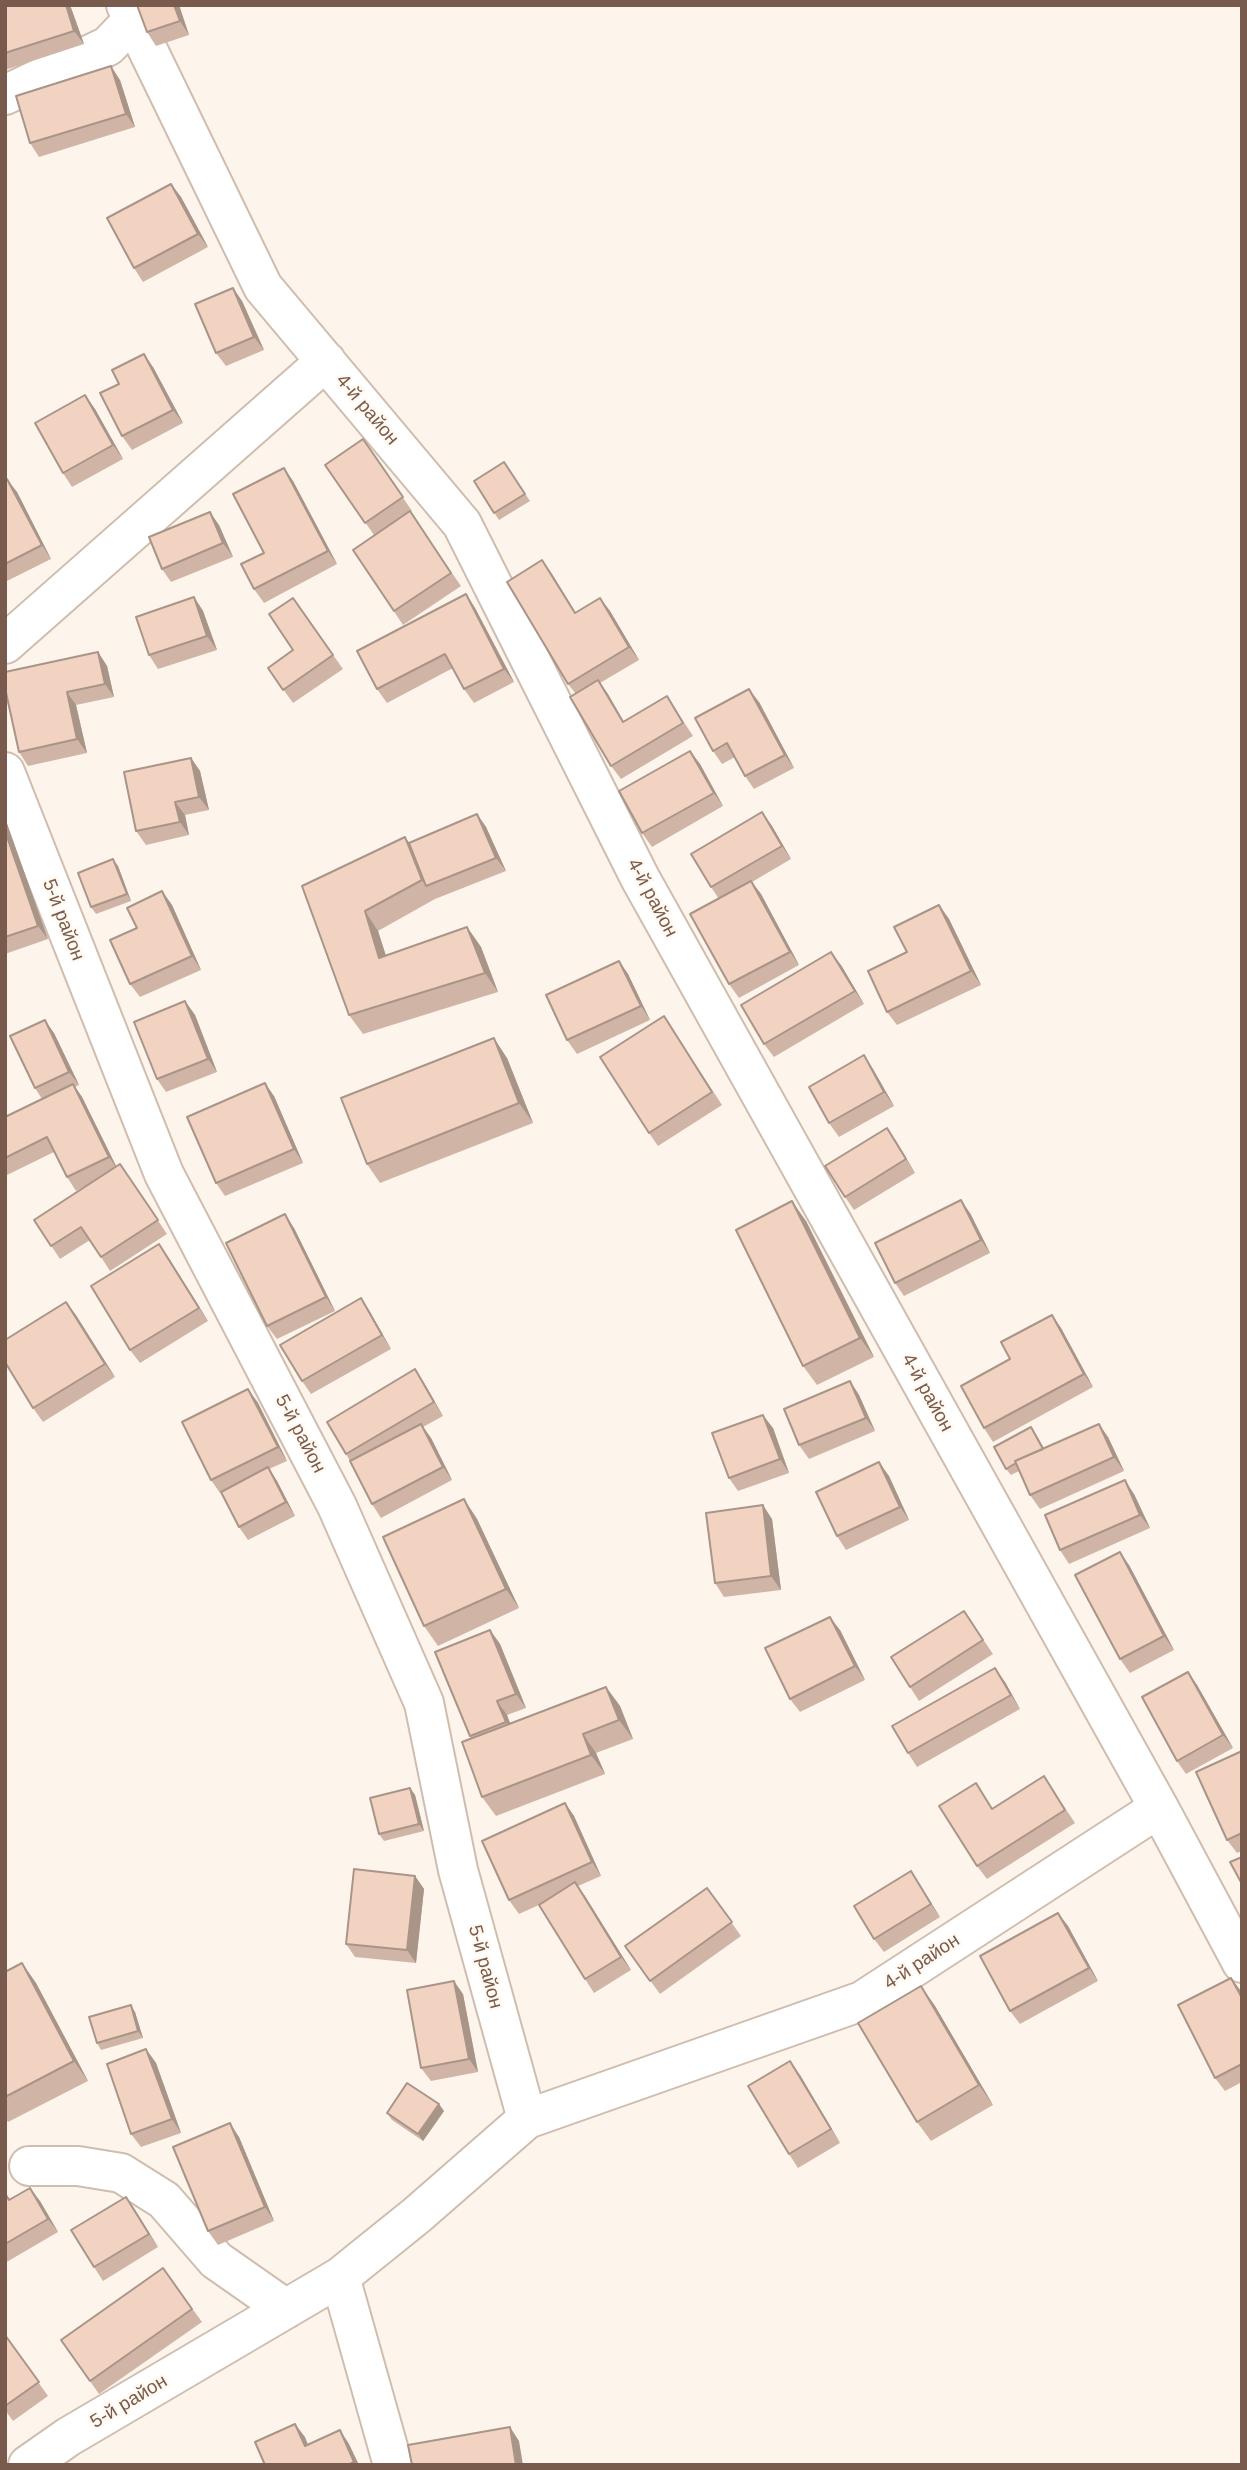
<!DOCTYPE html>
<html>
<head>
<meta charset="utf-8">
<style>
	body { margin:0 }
	#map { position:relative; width:1247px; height:2470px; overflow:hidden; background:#fdf5eb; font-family:Arial,sans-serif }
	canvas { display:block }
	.frame { position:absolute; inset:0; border:7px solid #785b4d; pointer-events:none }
</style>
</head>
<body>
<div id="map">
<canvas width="1247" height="2470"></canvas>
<div class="frame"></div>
</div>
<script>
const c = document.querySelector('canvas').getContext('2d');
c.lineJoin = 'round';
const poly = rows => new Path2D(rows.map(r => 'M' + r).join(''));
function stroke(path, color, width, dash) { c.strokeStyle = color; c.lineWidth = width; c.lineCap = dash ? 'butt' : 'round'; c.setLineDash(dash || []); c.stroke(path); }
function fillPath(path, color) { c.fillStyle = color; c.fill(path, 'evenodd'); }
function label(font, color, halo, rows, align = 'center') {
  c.font = font + ' Arial,sans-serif'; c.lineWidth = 5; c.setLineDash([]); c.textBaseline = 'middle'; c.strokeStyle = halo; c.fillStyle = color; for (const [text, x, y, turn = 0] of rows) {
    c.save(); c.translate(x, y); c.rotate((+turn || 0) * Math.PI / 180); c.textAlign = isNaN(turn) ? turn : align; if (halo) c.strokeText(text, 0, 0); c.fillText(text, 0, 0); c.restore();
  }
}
const minor = poly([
	[126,5,263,287,462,524,640,878,1159,1808,1242,1963],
	[5,95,108,46,133,20],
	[5,644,326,361],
	[5,772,164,1174,337,1506,424,1703,458,1870,527,2119],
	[29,2166,78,2166,121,2173,164,2200,216,2260,286,2309],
	[340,2277,393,2465],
	[28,2465,68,2437,340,2277,417,2215,527,2119,862,2001,1159,1808]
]);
const wall = poly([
	[5,5,70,5,84,44,5,70],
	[137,5,179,5,189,35,156,46,147,32],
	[120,80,135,127,39,157,30,143],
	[171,184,181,197,208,247,143,282,134,268],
	[233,288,242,301,264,350,226,366,216,353],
	[153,367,183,423,132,450,122,436,119,384],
	[85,395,95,409,123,459,72,487,63,473],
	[363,439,412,511,410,512,461,586,403,625,353,550,374,535,325,465],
	[504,462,530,501,499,520,474,481],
	[284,468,293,481,337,564,264,603,254,589],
	[5,480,17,492,51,559,5,582],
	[219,525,233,557,171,582,162,569],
	[552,574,576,613,600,598,610,611,639,660,600,683,624,722,667,696,693,736,621,779,611,766,576,694,568,684],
	[466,594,475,608,514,682,474,703,464,689,453,668,387,703,377,689],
	[194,597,203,611,217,650,158,669,149,655],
	[293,598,343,669,293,703,268,668,293,650],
	[98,652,107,666,114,697,76,705,87,753,28,766,19,752],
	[759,702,794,768,754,789,745,776,735,757,722,764,713,751],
	[690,751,700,764,723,806,652,847,642,833],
	[191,758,200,771,209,810,185,815,189,835,146,845,136,831],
	[762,812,772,826,791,859,752,882,761,894,799,965,739,998,729,984,719,899,711,887],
	[477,814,486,827,506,871,435,899,378,931,386,956,467,927,481,947,498,992,363,1034,349,1015,302,886,409,843],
	[5,818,48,939,5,954],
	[118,866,131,901,96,914,91,907],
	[162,891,172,905,201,970,140,997,130,984,137,928],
	[939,905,949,919,981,985,897,1025,887,1012,907,952],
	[619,961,628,974,650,1020,577,1054,567,1040],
	[841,965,864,1004,774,1057,764,1044],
	[185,1001,195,1015,217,1072,166,1092,157,1079],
	[664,1016,722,1105,658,1146,649,1133],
	[54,1033,79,1085,75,1087,82,1097,116,1166,120,1164,167,1234,110,1271,90,1240,60,1259,34,1220,85,1186,76,1191,67,1177,54,1152,5,1176,5,1117,42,1099,35,1088],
	[507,1058,533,1123,380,1183,367,1164],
	[873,1069,894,1106,839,1137,829,1123],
	[274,1096,303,1163,225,1196,216,1183],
	[896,1141,915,1173,854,1210,845,1197],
	[970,1213,990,1253,904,1296,895,1283],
	[806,1221,874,1357,817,1385,803,1366],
	[294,1228,335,1311,277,1339,267,1326],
	[168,1257,208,1321,140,1363,130,1350],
	[361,1298,370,1312,391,1349,311,1394,302,1381],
	[66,1302,115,1377,43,1422,33,1408],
	[1052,1315,1061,1328,1093,1387,993,1442,984,1428,1010,1359],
	[415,1369,424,1383,443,1416,423,1427,431,1438,452,1480,381,1518,372,1504,350,1461,346,1454],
	[850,1381,859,1395,875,1431,809,1459,799,1445],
	[248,1389,258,1403,287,1461,269,1469,277,1481,295,1516,248,1540,239,1527,221,1493,220,1493,211,1480],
	[773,1428,789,1473,738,1491,729,1478],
	[1036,1434,1044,1448,1108,1437,1124,1471,1040,1509,1030,1495,1019,1471,1011,1475,1006,1469],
	[889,1476,909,1520,846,1550,837,1536],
	[1134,1494,1150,1528,1069,1564,1060,1550],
	[464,1499,477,1519,519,1608,438,1646,424,1626],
	[772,1519,781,1590,724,1597,715,1583],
	[1129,1565,1174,1650,1130,1673,1120,1659],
	[964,1611,993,1654,919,1701,910,1687],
	[490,1630,500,1644,526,1708,507,1715,510,1724,606,1687,620,1706,633,1739,596,1753,605,1774,496,1816,482,1797,471,1739,470,1736],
	[840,1630,865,1680,800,1712,790,1699],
	[1188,1672,1197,1685,1233,1748,1186,1774,1177,1761],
	[1005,1682,1020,1709,917,1767,908,1753],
	[1242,1751,1242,1851,1237,1853,1227,1840],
	[1044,1776,1075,1823,987,1879,977,1866,993,1809],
	[410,1788,415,1795,424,1831,384,1841,379,1834],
	[565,1803,574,1816,601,1876,578,1886,631,1970,594,1993,585,1979,541,1904,519,1914,509,1900],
	[415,1876,424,1889,416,1963,355,1957,346,1944],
	[920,1885,940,1917,884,1952,874,1939],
	[707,1888,741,1936,660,1994,625,1946],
	[1058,1913,1068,1926,1098,1981,1020,2024,1010,2011],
	[22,1963,36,1983,88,2081,8,2122,5,2117,5,1972],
	[921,1986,935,2006,993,2105,931,2141,917,2122],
	[463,1994,478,2072,431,2081,421,2068],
	[1242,1994,1242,2082,1225,2091,1215,2078],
	[135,2012,143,2038,101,2050,97,2043],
	[146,2049,156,2063,181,2133,141,2147,131,2134],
	[800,2075,840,2143,798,2168,789,2154],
	[444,2111,423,2141,392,2120,387,2113],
	[239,2137,274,2221,218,2245,208,2231],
	[5,2192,10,2199,40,2201,58,2232,5,2263],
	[135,2210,158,2247,103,2281,94,2267],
	[163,2268,202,2322,99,2394,61,2340],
	[5,2335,48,2396,13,2421,5,2410]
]);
const shadedWall = poly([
	[66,5,70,5,84,44,74,31],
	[174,5,179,5,189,35,180,21],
	[111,66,120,80,135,127,126,114],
	[171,184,181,197,208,247,198,234],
	[233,288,242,301,264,350,254,337],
	[144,354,153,367,183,423,173,410],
	[85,395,95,409,123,459,113,445],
	[284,468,293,481,337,564,328,551],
	[7,479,17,492,51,559,42,545],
	[210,512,219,525,233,557,223,543],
	[542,560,552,574,584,627,575,613],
	[466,594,475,608,514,682,504,669],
	[194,597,203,611,217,650,207,636],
	[600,598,610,611,639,660,629,647],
	[98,652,107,666,114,697,105,684],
	[598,680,608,694,632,736,623,722],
	[749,689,759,702,794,768,785,755],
	[67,692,76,705,87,753,77,739],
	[690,751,700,764,723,806,714,793],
	[191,758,200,771,209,810,199,797],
	[175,802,185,815,189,835,180,822],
	[762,812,772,826,791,859,782,846],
	[477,814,486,827,506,871,496,858],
	[5,818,48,939,38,926,5,831],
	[405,837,419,856,426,886,422,880],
	[113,859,118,866,131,901,127,894],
	[751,881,761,894,799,965,790,952],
	[162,891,172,905,201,970,192,956],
	[939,905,949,919,981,985,971,971],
	[365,911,378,931,393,978,379,958],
	[467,927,481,947,498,992,485,973],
	[831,952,841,965,864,1004,855,991],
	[619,961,628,974,650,1020,641,1006],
	[185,1001,195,1015,217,1072,208,1059],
	[45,1020,54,1033,79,1085,69,1072],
	[494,1038,507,1058,533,1123,519,1103],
	[864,1055,873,1069,894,1106,884,1092],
	[265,1083,274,1096,303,1163,294,1149],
	[73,1084,82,1097,118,1170,109,1157],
	[887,1128,896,1141,915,1173,906,1159],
	[961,1200,970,1213,990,1253,981,1240],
	[792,1201,806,1221,874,1357,860,1338],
	[285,1214,294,1228,335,1311,326,1297],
	[159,1244,168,1257,208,1321,199,1308],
	[361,1298,370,1312,391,1349,382,1335],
	[66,1302,76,1315,115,1377,105,1364],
	[1052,1315,1061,1328,1093,1387,1084,1374],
	[415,1369,424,1383,443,1416,434,1402],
	[850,1381,859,1395,875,1431,866,1418],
	[248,1389,258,1403,287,1461,278,1447],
	[763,1415,773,1428,789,1473,780,1459],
	[421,1424,431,1438,452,1480,443,1467],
	[1099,1424,1108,1437,1124,1471,1114,1457],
	[879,1462,889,1476,909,1520,900,1507],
	[268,1467,277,1481,295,1516,286,1502],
	[1125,1480,1134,1494,1150,1528,1140,1515],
	[464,1499,477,1519,519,1608,506,1589],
	[763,1505,772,1519,781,1590,771,1576],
	[1120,1552,1129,1565,1174,1650,1164,1636],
	[830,1617,840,1630,865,1680,855,1666],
	[490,1630,500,1644,526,1708,516,1694],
	[995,1668,1005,1682,1020,1709,1011,1695],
	[1188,1672,1197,1685,1233,1748,1223,1735],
	[606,1687,620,1706,633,1739,619,1720],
	[497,1701,507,1715,515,1736,506,1722],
	[583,1734,596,1753,605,1774,591,1755],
	[410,1788,415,1795,424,1831,419,1824],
	[565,1803,574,1816,601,1876,592,1862],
	[911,1871,920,1885,940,1917,931,1904],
	[415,1876,424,1889,416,1963,407,1950],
	[575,1882,585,1896,631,1970,621,1957],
	[1058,1913,1068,1926,1098,1981,1089,1968],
	[22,1963,36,1983,88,2081,74,2061],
	[1231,1978,1241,1991,1242,1998],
	[454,1981,463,1994,478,2072,469,2059],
	[921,1986,935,2006,993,2105,979,2085],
	[131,2005,135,2012,143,2038,138,2031],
	[146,2049,156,2063,181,2133,172,2119],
	[790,2061,800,2075,840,2143,831,2129],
	[439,2104,444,2111,423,2141,418,2134],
	[230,2123,239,2137,274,2221,265,2207],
	[30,2188,40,2201,58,2232,48,2219],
	[126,2197,135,2210,158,2247,149,2234],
	[295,2424,305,2437,314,2460,305,2446],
	[510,2427,519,2441,523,2465,516,2465],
	[340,2430,349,2444,359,2465,356,2465,354,2462]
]);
const building = poly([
	[5,5,66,5,74,31,5,53,5,5],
	[137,5,174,5,180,21,147,32,137,5],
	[111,66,126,114,30,143,16,96,111,66],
	[171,184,198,234,134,268,107,218,171,184],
	[233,288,254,337,216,353,195,304,233,288],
	[144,354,173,410,122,436,100,393,119,384,112,370,144,354],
	[85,395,113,445,63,473,35,423,85,395],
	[363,439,403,497,365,523,325,465,363,439],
	[504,462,525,494,494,513,474,481,504,462],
	[284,468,328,551,254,589,241,564,264,553,233,494,284,468],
	[7,479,42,545,5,564,5,480,7,479],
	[410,511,451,573,394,611,353,550,410,511],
	[210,512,223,543,162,569,149,537,210,512],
	[542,560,575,613,600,598,629,647,568,684,507,582,542,560],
	[466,594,504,669,464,689,445,654,377,689,357,651,466,594],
	[194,597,207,636,149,655,136,617,194,597],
	[293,598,333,655,283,690,268,668,293,650,269,614,293,598],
	[98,652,105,684,67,692,77,739,19,752,5,688,5,672,98,652],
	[598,680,623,722,667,696,683,723,611,766,570,697,598,680],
	[749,689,785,755,745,776,727,743,713,751,695,718,749,689],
	[690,751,714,793,642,833,619,791,690,751],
	[191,758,199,797,175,802,180,822,136,831,124,772,191,758],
	[762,812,782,846,711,887,691,854,762,812],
	[477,814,496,858,426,886,409,843,477,814],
	[5,831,38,926,5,937,5,831],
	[405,837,422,880,365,911,379,958,467,927,485,973,349,1015,302,886,405,837],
	[113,859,127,894,91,907,78,873,113,859],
	[751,881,790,952,729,984,690,914,751,881],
	[162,891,192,956,130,984,110,940,137,928,127,908,162,891],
	[939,905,971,971,887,1012,868,971,907,952,894,927,939,905],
	[831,952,855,991,764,1044,741,1005,831,952],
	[619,961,641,1006,567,1040,546,995,619,961],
	[185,1001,208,1059,157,1079,134,1022,185,1001],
	[664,1016,712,1092,649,1133,600,1057,664,1016],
	[45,1020,69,1072,35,1088,10,1036,45,1020],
	[494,1038,519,1103,367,1164,341,1098,494,1038],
	[864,1055,884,1092,829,1123,809,1087,864,1055],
	[265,1083,294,1149,216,1183,187,1117,265,1083],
	[73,1084,109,1157,67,1177,47,1137,5,1158,5,1117,73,1084],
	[887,1128,906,1159,845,1197,825,1166,887,1128],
	[120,1164,158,1220,101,1257,81,1227,51,1246,34,1220,120,1164],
	[961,1200,981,1240,895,1283,875,1243,961,1200],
	[792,1201,860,1338,803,1366,736,1230,792,1201],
	[285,1214,326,1297,267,1326,226,1243,285,1214],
	[159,1244,199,1308,130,1350,91,1286,159,1244],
	[361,1298,382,1335,302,1381,280,1345,361,1298],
	[66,1302,105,1364,33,1408,5,1362,5,1340,66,1302],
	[1052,1315,1084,1374,984,1428,961,1386,1010,1359,1001,1342,1052,1315],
	[415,1369,434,1402,346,1454,327,1422,415,1369],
	[850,1381,866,1418,799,1445,784,1409,850,1381],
	[248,1389,278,1447,211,1480,182,1422,248,1389],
	[763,1415,780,1459,729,1478,712,1433,763,1415],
	[421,1424,443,1467,372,1504,350,1461,421,1424],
	[1099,1424,1114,1457,1030,1495,1015,1461,1099,1424],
	[1031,1427,1043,1449,1015,1461,1016,1463,1006,1469,994,1447,1031,1427],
	[879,1462,900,1507,837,1536,816,1492,879,1462],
	[268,1467,286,1502,239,1527,221,1492,268,1467],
	[1125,1480,1140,1515,1060,1550,1045,1515,1125,1480],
	[464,1499,506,1589,424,1626,383,1537,464,1499],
	[763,1505,771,1576,715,1583,706,1513,763,1505],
	[1120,1552,1164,1636,1120,1659,1075,1575,1120,1552],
	[964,1611,983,1640,910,1687,891,1657,964,1611],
	[830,1617,855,1666,790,1699,765,1648,830,1617],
	[490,1630,516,1694,497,1701,506,1722,470,1736,435,1652,490,1630],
	[995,1668,1011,1695,908,1753,892,1726,995,1668],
	[1188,1672,1223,1735,1177,1761,1142,1697,1188,1672],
	[606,1687,619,1720,583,1734,591,1755,482,1797,462,1742,606,1687],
	[1242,1751,1242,1833,1227,1840,1196,1772,1242,1751],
	[1044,1776,1065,1810,977,1866,939,1806,976,1783,992,1809,1044,1776],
	[410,1788,419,1824,379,1834,370,1798,410,1788],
	[565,1803,592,1862,509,1900,482,1841,565,1803],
	[1242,1857,1242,1884,1230,1862,1242,1857],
	[354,1869,415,1876,407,1950,346,1944,354,1869],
	[911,1871,931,1904,874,1939,854,1906,911,1871],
	[575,1882,621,1957,585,1979,539,1905,575,1882],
	[707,1888,732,1922,650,1981,625,1946,707,1888],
	[1058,1913,1089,1968,1010,2011,980,1956,1058,1913],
	[22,1963,74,2061,5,2097,5,1972,22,1963],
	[1231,1978,1242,1998,1242,2064,1215,2078,1178,2005,1231,1978],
	[454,1981,469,2059,421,2068,407,1990,454,1981],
	[921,1986,979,2085,917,2122,858,2023,921,1986],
	[131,2005,138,2031,97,2043,89,2017,131,2005],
	[146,2049,172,2119,131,2134,107,2064,146,2049],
	[790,2061,831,2129,789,2154,748,2086,790,2061],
	[407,2083,439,2104,418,2134,387,2113,407,2083],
	[230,2123,265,2207,208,2231,173,2147,230,2123],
	[30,2188,48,2219,5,2244,5,2194,9,2200,30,2188],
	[126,2197,149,2234,94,2267,71,2230,126,2197],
	[163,2268,192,2309,90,2381,61,2340,163,2268],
	[5,2335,39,2382,5,2406,5,2335],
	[295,2424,305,2446,340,2430,354,2462,348,2465,265,2465,255,2442,295,2424],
	[510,2427,516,2465,412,2465,408,2445,510,2427]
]);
const streetNames = [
	["4-й район",367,410,50],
	["4-й район",652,898,62],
	["5-й район",63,920,69],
	["4-й район",927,1393,61],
	["5-й район",300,1434,62],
	["4-й район",922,1962,-33],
	["5-й район",485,1967,75],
	["5-й район",129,2402,-31]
];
stroke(minor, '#cfbdaf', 42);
stroke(minor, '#fff', 38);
fillPath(wall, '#d0b5a7');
fillPath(shadedWall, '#a99488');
fillPath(building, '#f2d3c2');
stroke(building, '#a99488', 2);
label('19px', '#785b4d', '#fff9f1', streetNames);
</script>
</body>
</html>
